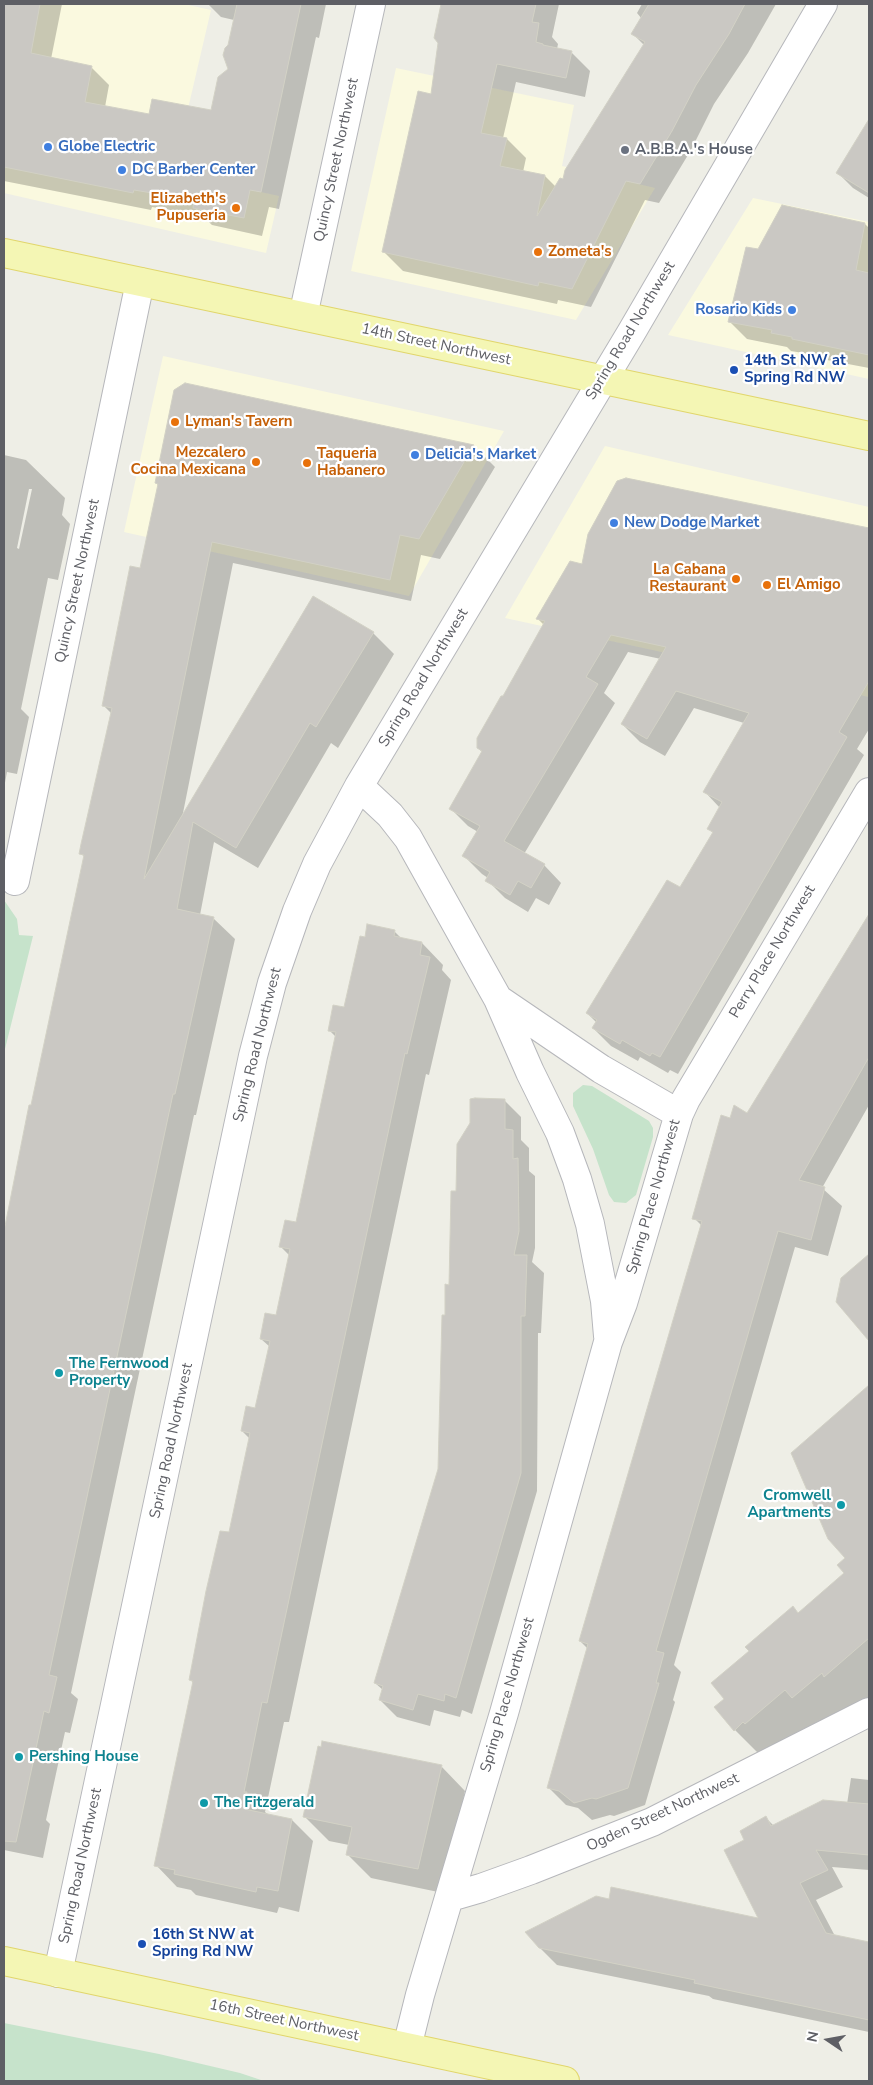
<!DOCTYPE html>
<html>
<head>
<meta charset="utf-8">
<style>
	body { margin:0 }
	#map { position:relative; width:873px; height:2085px; overflow:hidden; background:#eeeee6; font-family:"Nunito Sans",sans-serif }
	canvas { display:block }
	.frame { position:absolute; inset:0; border:5px solid #5e5f65; pointer-events:none }
	.north { position:absolute; left:803px; top:2015px; width:50px; height:50px; -webkit-text-stroke:4px #fff; paint-order:stroke; rotate:282deg; font-size:14px; font-weight:700; line-height:20px; text-align:center; color:#5e5f65 }
	.north::after { content:''; display:block; margin:auto; width:18px; height:22px; background:#5e5f65; clip-path:polygon(50% 0,100% 100%,50% 72%,0 100%) }
</style>
</head>
<body>
<div id="map">
<canvas width="873" height="2085"></canvas>
<div class="frame"></div>
<div class="north">N</div>
</div>
<script>
const c = document.querySelector('canvas').getContext('2d');
c.lineJoin = 'round';
function fillPath(path, color) { c.fillStyle = color; c.fill(path, 'evenodd'); }
const poly = rows => new Path2D(rows.map(r => 'M' + r).join(''));
function stroke(path, color, width, dash) { c.strokeStyle = color; c.lineWidth = width; c.lineCap = dash ? 'butt' : 'round'; c.setLineDash(dash || []); c.stroke(path); }
function label(font, color, halo, rows, align = 'center') {
  c.font = font + ' "Nunito Sans",sans-serif'; c.lineWidth = 4.5; c.setLineDash([]); c.textBaseline = 'middle'; c.strokeStyle = halo; c.fillStyle = color; for (const [text, x, y, turn = 0] of rows) {
    c.save(); c.translate(x, y); c.rotate((+turn || 0) * Math.PI / 180); c.textAlign = isNaN(turn) ? turn : align; if (halo) c.strokeText(text, 0, 0); c.fillText(text, 0, 0); c.restore();
  }
}
const commercial = poly([
	[4,4,184,4,211,10,173,173,279,196,266,253,4,193],
	[396,68,574,105,562,166,655,188,576,320,351,271],
	[753,198,869,222,869,379,668,335],
	[163,356,504,431,409,596,124,532],
	[605,446,869,507,869,697,505,618]
]);
const green = poly([
	[4,900,17,919,19,935,33,936,4,1053],
	[583,1085,592,1086,649,1121,653,1128,653,1137,636,1195,626,1203,614,1202,609,1195,593,1149,573,1106,573,1093],
	[4,2023,159,2054,240,2073,264,2081,4,2081]
]);
const shadow = poly([
	[4,4,62,4,51,59,91,67,109,85,105,107,150,115,212,112,229,69,229,45,234,20,221,17,208,4,326,4,319,38,316,37,279,209,269,207,262,236,212,225,203,216,152,207,151,210,4,181],
	[443,4,559,4,552,37,558,44,557,49,571,52,590,71,585,97,516,82,503,138,507,139,526,158,523,172,545,176,556,187,564,180,644,45,633,34,642,19,637,13,642,4,776,4,748,53,714,104,691,150,659,203,645,200,591,307,558,300,557,304,403,271,384,252,432,96,439,42,436,38],
	[869,120,869,198,853,188,838,173],
	[865,224,869,228,869,368,811,357,809,354,791,351,787,347,747,339,729,321,758,251],
	[185,385,474,446,495,467,440,559,421,555,411,601,233,563,182,818,373,633,394,654,338,748,331,743,258,868,214,842,200,915,213,918,235,939,196,1115,194,1115,71,1693,78,1699,70,1733,65,1732,46,1820,50,1824,43,1858,4,1850,4,1234,85,857,81,854,112,714,103,705,141,570,159,486,156,483],
	[4,455,26,460,65,498,62,515,70,524,58,580,48,578,21,709,29,717,17,774,7,772,4,788],
	[29,489,32,489,19,549,17,548],
	[631,479,869,529,869,729,857,749,864,755,678,1074,670,1070,668,1073,640,1057,638,1061,611,1046,593,1028,597,1023,587,1013,680,889,713,833,708,828,720,808,705,792,744,723,694,708,665,756,640,742,622,724,661,659,628,652,604,693,615,703,524,854,544,865,561,883,549,905,536,898,528,912,505,898,487,880,488,878,482,874,464,856,478,832,468,826,450,808,482,752,478,748,503,698,544,625,538,619,583,565],
	[869,915,869,1105,822,1188,842,1206,828,1256,795,1247,674,1665,681,1672,673,1700,675,1702,645,1805,614,1816,610,1815,592,1820,578,1808,566,1805,549,1788,588,1649,580,1641,702,1226,694,1218,731,1120,748,1115],
	[394,931,402,939,422,943,443,965,442,970,451,980,429,1075,426,1074,289,1722,284,1722,265,1812,269,1815,292,1820,313,1841,299,1912,279,1907,277,1913,196,1895,191,1890,177,1887,156,1865,193,1683,190,1679,230,1534,250,1439,242,1431,256,1409,270,1347,261,1339,277,1317,290,1256,280,1246,297,1224,336,1037,329,1030,345,1008,366,938],
	[504,1100,521,1117,521,1140,529,1148,529,1171,535,1176,535,1248,532,1262,544,1273,541,1333,538,1333,537,1491,472,1714,462,1710,460,1717,434,1710,430,1726,397,1717,380,1700,383,1690,375,1683,440,1469,446,1316,457,1192],
	[869,1256,869,1340,837,1302,842,1279],
	[869,1387,869,1705,771,1766,735,1730,725,1699,798,1614,845,1573,846,1558,792,1454],
	[441,1766,465,1791,443,1893,371,1878,347,1854,349,1845,329,1841,305,1817],
	[851,1778,869,1780,869,1870,832,1867,843,1887,816,1900,835,1936,869,1943,869,2032,713,1999,709,1996,557,1965,540,1948,610,1900,761,1920,746,1841,766,1818,774,1826,847,1804]
]);
const building = poly([
	[4,4,40,4,31,53,92,66,85,102,149,114,152,99,211,110,218,77,228,69,223,55,225,48,228,45,237,4,301,4,261,192,250,190,244,218,193,208,194,200,134,190,133,193,4,167,4,4],
	[441,4,536,4,532,22,539,23,536,42,543,44,543,45,572,51,566,78,497,64,481,133,507,138,500,166,545,175,537,216,560,178,563,179,565,170,645,42,631,34,649,4,745,4,729,34,696,85,672,131,640,184,626,181,572,289,539,282,538,286,382,252,418,91,431,94,438,43,434,38,441,4],
	[869,119,869,193,836,173,869,119],
	[782,205,865,223,856,270,869,273,869,355,792,339,792,337,771,333,772,330,728,322,746,247,758,249,782,205],
	[185,383,474,445,419,539,400,535,390,580,212,542,144,879,313,596,374,632,316,727,310,723,236,848,193,822,177,909,214,917,175,1094,173,1094,49,1675,57,1677,49,1713,44,1711,16,1842,4,1841,4,1231,29,1105,31,1105,84,855,79,854,81,844,112,708,102,706,130,566,140,568,158,484,155,483,174,390,185,383],
	[626,478,869,528,869,681,839,732,847,737,660,1057,652,1053,650,1056,622,1040,620,1044,592,1028,597,1020,586,1013,667,880,680,887,713,832,707,829,722,802,703,792,749,713,676,691,647,739,621,724,666,647,611,635,586,677,598,684,504,841,545,864,531,888,518,881,510,895,485,881,490,872,462,856,480,826,449,809,482,751,477,748,477,738,501,696,503,696,545,621,536,619,570,561,582,564,588,534,617,481,626,478],
	[869,914,869,1057,799,1180,825,1187,811,1240,778,1231,656,1651,664,1653,656,1683,659,1683,628,1788,596,1799,592,1798,574,1803,559,1791,547,1788,588,1644,579,1641,702,1221,692,1219,721,1115,730,1118,734,1105,747,1113,869,914],
	[367,924,395,930,394,936,422,942,420,955,430,957,407,1054,405,1053,267,1703,262,1702,244,1792,247,1792,244,1809,292,1819,278,1891,257,1887,256,1892,174,1874,175,1870,154,1866,193,1681,189,1680,206,1591,220,1531,229,1532,250,1433,241,1431,246,1406,255,1408,270,1341,260,1339,265,1313,276,1315,290,1249,279,1247,285,1220,296,1222,336,1032,328,1031,333,1005,344,1007,360,936,365,937,367,924],
	[475,1098,505,1099,505,1129,513,1130,513,1159,518,1158,519,1231,514,1255,527,1255,525,1316,521,1316,521,1473,456,1698,445,1694,444,1701,418,1694,413,1710,379,1700,383,1686,374,1683,438,1469,442,1315,445,1315,445,1284,449,1285,451,1191,456,1191,457,1144,470,1123,470,1099,475,1098],
	[869,1254,869,1341,836,1302,841,1278,869,1254],
	[869,1385,869,1638,824,1677,822,1673,792,1698,785,1690,745,1724,743,1722,734,1731,714,1707,724,1699,711,1683,749,1651,745,1647,793,1606,798,1613,844,1573,837,1565,845,1558,828,1539,791,1453,869,1385],
	[322,1741,442,1765,418,1869,346,1855,352,1827,303,1817,318,1746,321,1747,322,1741],
	[823,1800,869,1804,869,1855,816,1850,828,1870,800,1883,826,1933,869,1942,869,2020,694,1983,695,1980,539,1948,525,1932,596,1896,609,1899,611,1887,758,1918,724,1850,744,1840,740,1831,766,1816,771,1826,823,1800]
]);
const minor = poly([
	[303,316,371,4],
	[359,786,390,815,408,838,498,999,530,1072,560,1133,577,1179,590,1224,605,1301,608,1336],
	[15,881,140,282],
	[498,999,601,1069,679,1114],
	[450,1897,481,1888,531,1870,652,1822,869,1712],
	[58,1973,253,1056,272,983,297,911,317,864,359,786,631,333,823,4],
	[407,2047,420,1995,504,1713,608,1342,623,1303,679,1114,686,1099,869,792]
]);
const major = poly([
	[4,253,869,436],
	[4,1961,565,2081]
]);
const markers = [
	[48,147,5,"#3f7fe0"],
	[625,150,5,"#6b7280"],
	[122,170,5,"#3f7fe0"],
	[236,208,5,"#e8710a"],
	[538,252,5,"#e8710a"],
	[792,310,5,"#3f7fe0"],
	[734,370,5,"#1a4fb4"],
	[175,422,5,"#e8710a"],
	[415,455,5,"#3f7fe0"],
	[256,462,5,"#e8710a"],
	[307,463,5,"#e8710a"],
	[614,523,5,"#3f7fe0"],
	[736,579,5,"#e8710a"],
	[767,585,5,"#e8710a"],
	[59,1373,5,"#0f9aa8"],
	[841,1505,5,"#0f9aa8"],
	[19,1757,5,"#0f9aa8"],
	[204,1803,5,"#0f9aa8"],
	[142,1944,5,"#1a4fb4"]
];
const shopNames = [
	["Globe Electric",58,147],
	["DC Barber Center",132,170],
	["Rosario Kids",782,310,"right"],
	["Delicia's Market",425,455],
	["New Dodge Market",624,523]
];
const worshipNames = [
	["A.B.B.A.'s House",635,150]
];
const streetNames = [
	["Quincy Street Northwest",337,160,-78],
	["Spring Road Northwest",631,331,-59],
	["14th Street Northwest",436,345,12],
	["Quincy Street Northwest",78,581,-78],
	["Spring Road Northwest",424,678,-59],
	["Perry Place Northwest",773,952,-59],
	["Spring Road Northwest",258,1045,-76],
	["Spring Place Northwest",654,1197,-74],
	["Spring Road Northwest",172,1441,-78],
	["Spring Place Northwest",508,1695,-74],
	["Ogden Street Northwest",663,1813,-25],
	["Spring Road Northwest",81,1866,-78],
	["16th Street Northwest",284,2021,12]
];
const foodNames = [
	["Elizabeth's",226,199,"right"],
	["Pupuseria",226,216,"right"],
	["Zometa's",548,252],
	["Lyman's Tavern",185,422],
	["Mezcalero",246,453,"right"],
	["Cocina Mexicana",246,470,"right"],
	["Taqueria",317,454],
	["Habanero",317,471],
	["La Cabana",726,570,"right"],
	["Restaurant",726,587,"right"],
	["El Amigo",777,585]
];
const transitNames = [
	["14th St NW at",744,361],
	["Spring Rd NW",744,378],
	["16th St NW at",152,1935],
	["Spring Rd NW",152,1952]
];
const cultureNames = [
	["The Fernwood",69,1364],
	["Property",69,1381],
	["Cromwell",831,1496,"right"],
	["Apartments",831,1513,"right"],
	["Pershing House",29,1757],
	["The Fitzgerald",214,1803]
];
fillPath(commercial, '#faf9df');
fillPath(green, '#c6e3cb');
fillPath(shadow, '#0003');
fillPath(building, '#cac8c3');
stroke(building, '#d2d1c5', 1);
stroke(minor, '#b6b7bb', 30);
stroke(major, '#e1d66c', 30);
stroke(minor, '#fff', 28);
stroke(major, '#f4f6b4', 28);
for (const [x, y, r, color] of markers) { const dot = new Path2D(); dot.arc(x, y, r, 0, 2 * Math.PI); c.fillStyle = color; c.fill(dot); stroke(dot, '#fff', 2); }
label('bold 15px', '#366cbe', '#fff', shopNames, 'left');
label('bold 15px', '#5b616d', '#fff', worshipNames, 'left');
label('15px', '#5e5f65', '#fff', streetNames);
label('bold 15px', '#c56008', '#fff', foodNames, 'left');
label('bold 15px', '#164399', '#fff', transitNames, 'left');
label('bold 15px', '#0d838f', '#fff', cultureNames, 'left');
</script>
</body>
</html>
